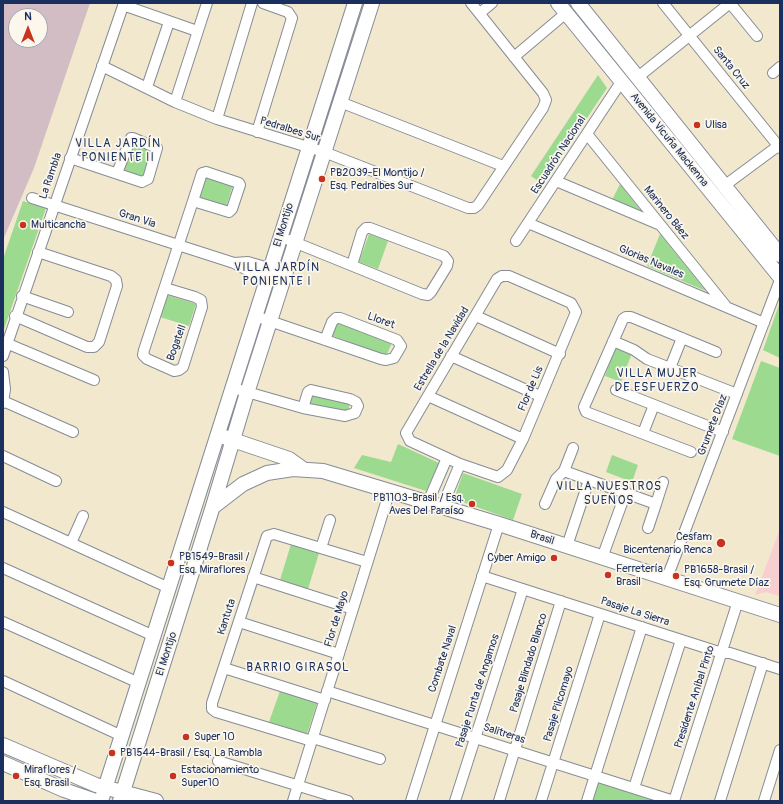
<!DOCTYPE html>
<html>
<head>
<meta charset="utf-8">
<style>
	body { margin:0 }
	#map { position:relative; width:783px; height:804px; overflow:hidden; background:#f2e8ce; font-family:Pangolin,sans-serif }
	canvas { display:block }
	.frame { position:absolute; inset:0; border:4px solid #1b2f5e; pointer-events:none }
	.north { position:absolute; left:8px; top:8px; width:40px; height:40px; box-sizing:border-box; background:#fbf7ec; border:1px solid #a1a7b3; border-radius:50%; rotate:0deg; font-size:11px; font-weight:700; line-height:16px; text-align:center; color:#1b2f5e }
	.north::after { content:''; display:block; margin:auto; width:14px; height:18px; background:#c8321e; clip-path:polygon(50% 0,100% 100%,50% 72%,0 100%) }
</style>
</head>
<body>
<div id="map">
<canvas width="783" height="804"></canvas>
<div class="frame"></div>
<div class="north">N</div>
</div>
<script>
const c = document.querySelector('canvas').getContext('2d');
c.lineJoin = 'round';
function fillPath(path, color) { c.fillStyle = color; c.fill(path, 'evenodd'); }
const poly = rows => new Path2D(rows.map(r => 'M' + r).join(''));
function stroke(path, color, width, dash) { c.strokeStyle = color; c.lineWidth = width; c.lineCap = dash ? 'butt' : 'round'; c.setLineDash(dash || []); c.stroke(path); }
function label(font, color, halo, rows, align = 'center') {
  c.font = font + ' Pangolin,sans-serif'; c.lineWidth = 3.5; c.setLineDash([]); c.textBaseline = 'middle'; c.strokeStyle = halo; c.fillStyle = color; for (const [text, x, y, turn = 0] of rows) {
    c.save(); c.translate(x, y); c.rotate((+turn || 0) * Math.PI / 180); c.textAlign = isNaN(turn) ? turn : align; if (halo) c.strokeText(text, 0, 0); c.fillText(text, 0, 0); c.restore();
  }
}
const built = poly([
	[780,529,780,596,766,592,755,595]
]);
const industrial = poly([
	[3,3,90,3,34,168,3,240],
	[16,16,40,16,40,40,16,40]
]);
const green = poly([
	[598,75,607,88,543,184,531,176],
	[131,142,153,150,144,178,122,171],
	[204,176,233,185,226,207,197,198],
	[620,184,645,216,612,200],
	[23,201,46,208,3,332,3,259],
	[369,234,388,241,378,269,359,262],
	[660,234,706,291,647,266],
	[167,295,196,304,189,326,160,317],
	[780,302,780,358,763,350],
	[337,321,392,343,386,356,331,335],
	[615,347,632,353,621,382,605,376],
	[761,361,780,368,780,456,732,439],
	[311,393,350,402,348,413,308,404],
	[398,444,439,463,426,491,354,468,362,455,391,462],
	[612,455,638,465,632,482,606,472],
	[463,473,522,494,513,520,454,499],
	[291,544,319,553,308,589,280,580],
	[280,691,317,703,307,734,269,722],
	[595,779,662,801,589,801]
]);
const street = poly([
	[663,3,780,148],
	[123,5,197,31],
	[480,13,492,3],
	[514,57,566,13],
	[102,66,175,102,217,119,324,152,468,208,474,208,478,205,543,108,546,100,543,93,471,3],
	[773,73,780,67],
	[638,77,730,3,757,36],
	[147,87,169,22],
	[175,102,207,3],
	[340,102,503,166],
	[217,119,252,3],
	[257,132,292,18,288,12,263,3],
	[587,134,725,305],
	[70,158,142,182,148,179,157,148,133,138,131,138,117,173],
	[206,172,239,183,240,185,232,209,229,212,193,201,201,176,202,173,206,172],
	[556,181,658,224],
	[724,186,778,146],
	[32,198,234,263,249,271,282,283],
	[528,223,764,323],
	[289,240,422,294,428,295,431,292,447,266,448,261,444,256,370,228,366,228,362,232,352,265],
	[516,241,621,82],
	[234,263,248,262,286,273],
	[502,276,509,276,571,303,576,312,523,439,507,470,498,477,460,464,410,441,406,433,497,279,502,276],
	[165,288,195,297,201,300,202,307,183,367,179,370,174,371,147,359,143,355,144,350,193,201],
	[22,296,68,312],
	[15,316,87,347,94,347,99,342,117,286,116,280,111,276,38,252],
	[255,316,381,359,386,360,394,358,401,346,397,340,340,318,336,318,332,322,325,340],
	[476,316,560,354],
	[613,341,634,350,647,359,737,394],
	[6,343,94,380],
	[3,356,124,3],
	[451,356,540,396],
	[670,368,682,338],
	[3,372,5,389,3,403],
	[233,388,303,408,345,416,355,413,358,406,356,402,350,399,311,390,308,392,303,408],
	[616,390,723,432],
	[428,396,523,439],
	[3,401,73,432],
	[643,433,654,405],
	[573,448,564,471,656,504,648,528],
	[691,452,586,412,584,407,623,319,626,317,631,317,716,352],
	[3,456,56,481],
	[428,502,447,458],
	[545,504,556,479,564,471],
	[656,504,663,482],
	[442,507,460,464],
	[3,512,169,588],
	[71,543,83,516],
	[567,546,589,480],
	[321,548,330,520],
	[602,558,626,492],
	[3,568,154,636],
	[482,576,722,653,730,653,780,669],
	[253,577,353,609],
	[667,578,780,280],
	[3,622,139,683],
	[239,622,339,654],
	[224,668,325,700],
	[3,681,122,736],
	[327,691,674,801],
	[313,738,380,759],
	[312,741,216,712,212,709,212,703,267,536,274,534,367,562],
	[218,761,348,801],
	[634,788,681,640],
	[293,801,390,490],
	[411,801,499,524],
	[455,801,523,589],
	[499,801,561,601],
	[541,801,600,614],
	[587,801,642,627],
	[674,801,738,601],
	[720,801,763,663],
	[764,801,780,750]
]);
const secondary = poly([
	[558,3,780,277],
	[578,3,780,255],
	[224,437,289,459,303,469],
	[213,507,243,484,267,473,293,469,323,471,499,524,780,615],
	[3,745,96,785,156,801],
	[3,763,64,790,96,801],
	[101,801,355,3],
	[120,801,213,506,247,393,372,3]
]);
const markers = [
	[697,125,4,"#c8321e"],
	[322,179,4,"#c8321e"],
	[23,225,4,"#c8321e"],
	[472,504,4,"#c8321e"],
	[721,543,5,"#c8321e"],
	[554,558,4,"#c8321e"],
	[171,563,4,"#c8321e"],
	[608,575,4,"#c8321e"],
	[676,576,4,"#c8321e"],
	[186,737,4,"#c8321e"],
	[112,753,4,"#c8321e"],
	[16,776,4,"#c8321e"],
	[173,776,4,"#c8321e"]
];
const streetNames = [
	["Santa Cruz",731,68,51],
	["Pedralbes Sur",290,130,17],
	["Avenida Vicuña Mackenna",669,140,51],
	["Escuadrón Nacional",559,155,-57],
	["La Rambla",51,176,-71],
	["Marinero Báez",666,213,51],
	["Gran Via",137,219,18],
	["El Montijo",284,225,-73],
	["Glorias Navales",651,262,23],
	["Lloret",381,321,20],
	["Bogatell",177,343,-70],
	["Estrella de la Navidad",442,349,-59],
	["Flor de Lis",531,389,-67],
	["Grumete Díaz",713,425,-69],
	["Brasil",542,538,18],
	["Pasaje La Sierra",635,612,18],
	["Kantuta",227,617,-72],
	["Flor de Mayo",337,619,-73],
	["El Montijo",167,654,-72],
	["Combate Naval",443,659,-72],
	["Pasaje Blindado Blanco",529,663,-73],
	["Pasaje Punta de Angamos",478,691,-72],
	["Presidente Aníbal Pinto",695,697,-72],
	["Pasaje Pilcomayo",559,704,-73],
	["Salitreras",504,734,18]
];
const poiNames = [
	["Ulisa",705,125],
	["PB2039-El Montijo /",330,173],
	["Esq. Pedralbes Sur",330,186],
	["Multicancha",31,225],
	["PB1103-Brasil / Esq.",464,498,"right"],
	["Aves Del Paraíso",464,511,"right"],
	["Cesfam",712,537,"right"],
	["Bicentenario Renca",712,550,"right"],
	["PB1549-Brasil /",179,557],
	["Esq. Miraflores",179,570],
	["Cyber Amigo",546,558,"right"],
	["Ferretería",616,569],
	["Brasil",616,582],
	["PB1658-Brasil /",684,570],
	["Esq. Grumete Díaz",684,583],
	["Super 10",194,737],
	["PB1544-Brasil / Esq. La Rambla",120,753],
	["Miraflores /",24,770],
	["Esq. Brasil",24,783],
	["Estacionamiento",181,770],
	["Super10",181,783]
];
const neighbourhoodNames = [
	["VILLA JARDÍN",118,144],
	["PONIENTE II",118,158],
	["VILLA JARDÍN",277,268],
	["PONIENTE I",277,282],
	["VILLA MUJER",657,374],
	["DE ESFUERZO",657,388],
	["VILLA NUESTROS",609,487],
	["SUEÑOS",609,501],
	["BARRIO GIRASOL",298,668]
];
fillPath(built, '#f7cfd0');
fillPath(industrial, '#d2bdc5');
fillPath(green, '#9cda90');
stroke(street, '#868c96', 12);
stroke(secondary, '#868c96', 16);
stroke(street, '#fff', 10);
stroke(secondary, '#fff', 14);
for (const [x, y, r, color] of markers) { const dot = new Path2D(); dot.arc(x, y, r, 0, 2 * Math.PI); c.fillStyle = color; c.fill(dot); stroke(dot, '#fbf7ec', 1.5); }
label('11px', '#1b2f5e', '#fbf7ec', streetNames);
label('11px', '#1b2f5e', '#fbf7ec', poiNames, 'left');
c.letterSpacing = '1px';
label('12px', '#1b2f5e', '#fbf7ec', neighbourhoodNames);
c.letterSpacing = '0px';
</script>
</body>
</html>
